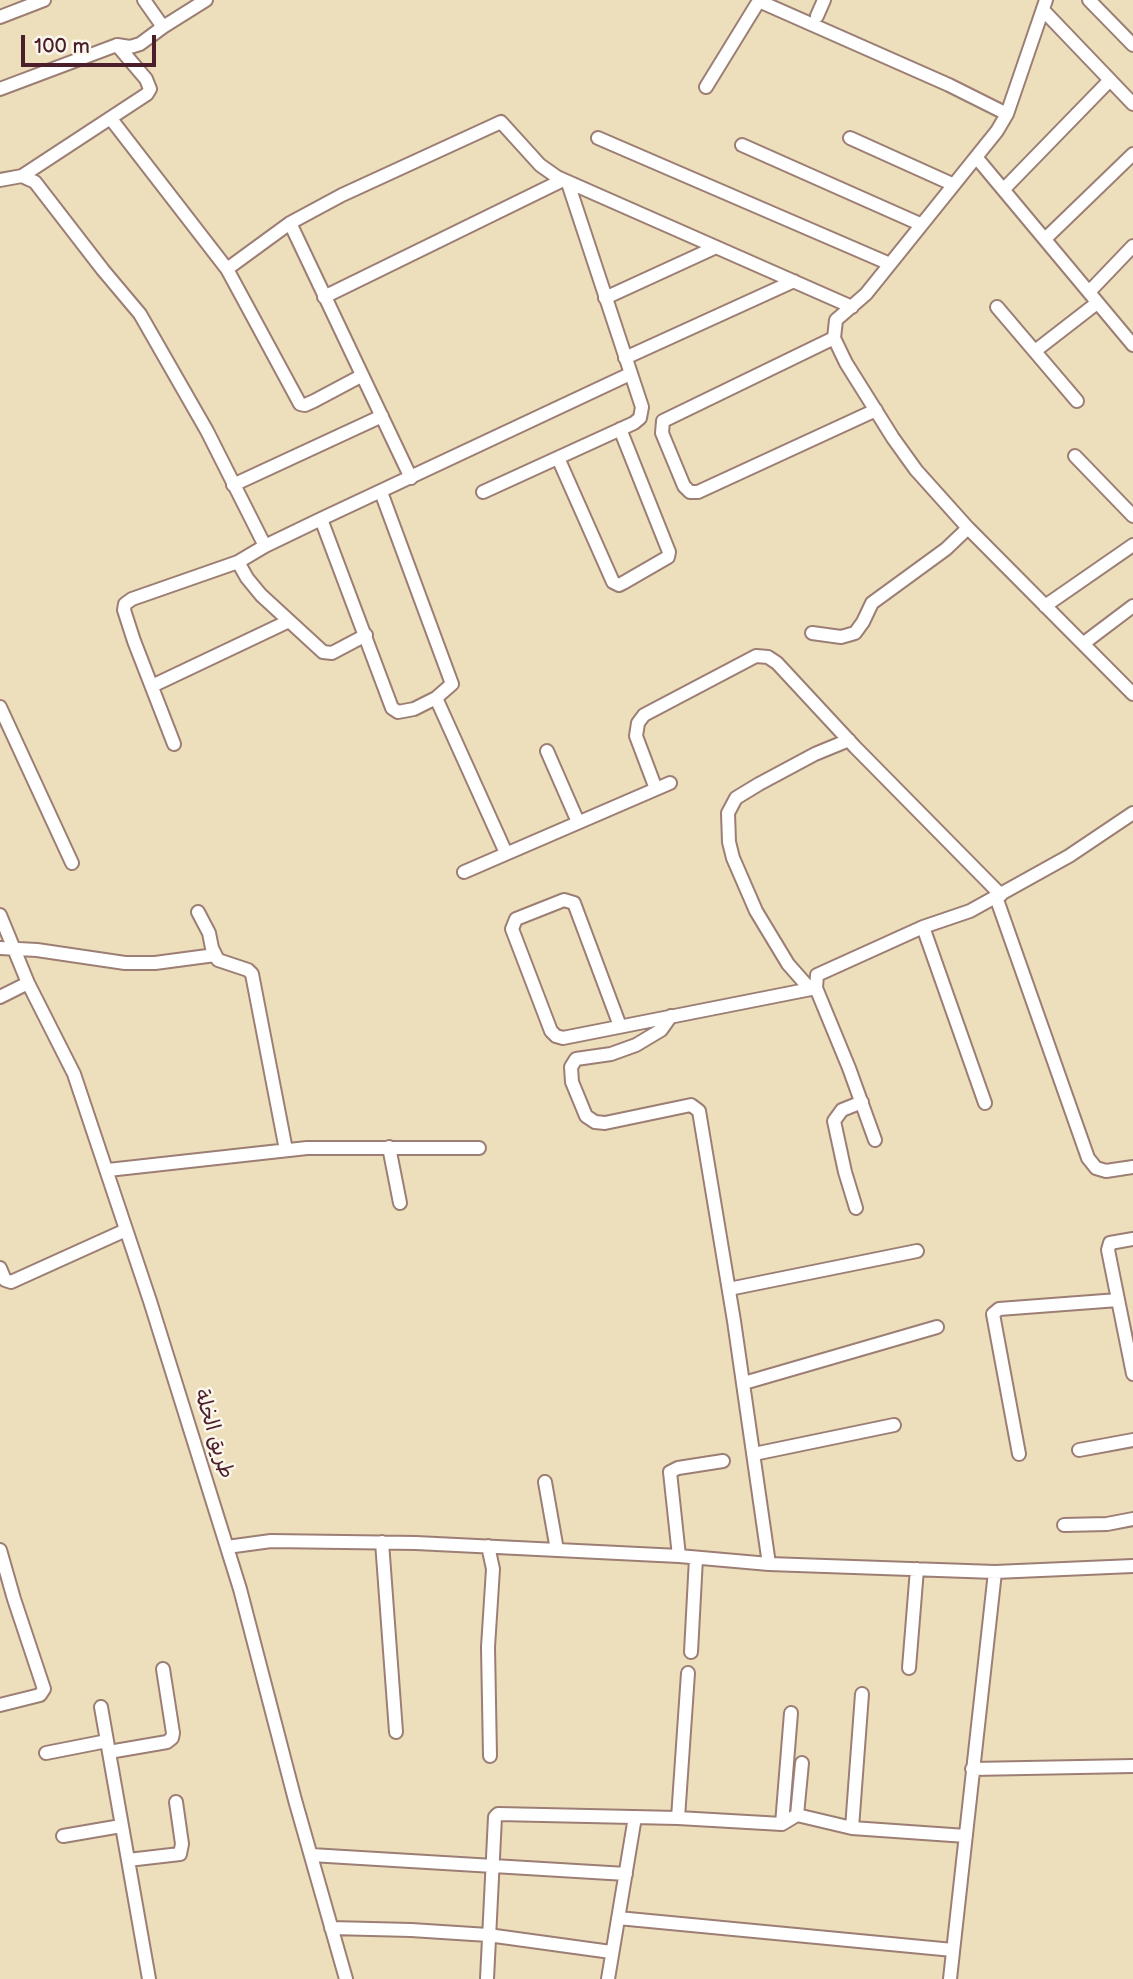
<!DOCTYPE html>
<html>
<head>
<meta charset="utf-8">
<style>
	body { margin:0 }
	#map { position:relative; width:1133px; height:1979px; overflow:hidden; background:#eddebc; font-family:"Balsamiq Sans",sans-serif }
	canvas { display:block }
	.scale { position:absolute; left:21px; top:35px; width:135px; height:32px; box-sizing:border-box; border:4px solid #4a1f2b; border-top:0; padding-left:9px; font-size:21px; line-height:24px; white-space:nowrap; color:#4a1f2b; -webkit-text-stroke:5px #fbf7ec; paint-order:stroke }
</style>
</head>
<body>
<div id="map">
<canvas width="1133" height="1979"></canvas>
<div class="scale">100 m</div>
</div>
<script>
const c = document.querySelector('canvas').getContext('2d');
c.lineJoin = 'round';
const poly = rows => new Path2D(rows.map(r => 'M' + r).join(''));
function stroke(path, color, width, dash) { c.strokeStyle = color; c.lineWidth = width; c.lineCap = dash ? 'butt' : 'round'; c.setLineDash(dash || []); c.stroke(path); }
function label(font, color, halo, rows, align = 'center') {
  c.font = font + ' "Balsamiq Sans","Playpen Sans Arabic",sans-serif'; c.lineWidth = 5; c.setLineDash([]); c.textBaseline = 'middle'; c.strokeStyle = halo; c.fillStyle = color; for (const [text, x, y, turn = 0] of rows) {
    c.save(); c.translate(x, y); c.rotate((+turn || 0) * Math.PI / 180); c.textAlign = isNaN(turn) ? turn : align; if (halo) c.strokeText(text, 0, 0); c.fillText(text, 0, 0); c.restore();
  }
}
const minor = poly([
	[144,0,163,27],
	[1046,0,1007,114,997,131,866,294,836,320,834,338,846,363,893,438,916,470,968,528,1133,694],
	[1089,0,1133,45],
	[1043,10,1133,104],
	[817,16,824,0],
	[0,17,44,0],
	[706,87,757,4,761,2,949,85,1007,114],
	[0,89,117,45,130,47,140,44,163,27,206,0],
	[111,119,227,269],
	[598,138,890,264],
	[850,138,952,184],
	[742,145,920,224],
	[976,157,1133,345],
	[22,176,147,94,150,89,146,79,117,45],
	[0,180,22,176,35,182,103,270,140,314,207,431,265,546],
	[1004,189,1110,80],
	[290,223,411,478],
	[1045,239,1133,154],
	[1089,292,1133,246],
	[324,297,563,180],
	[605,298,714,248],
	[997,307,1077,401],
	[834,338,663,421,662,433,684,486,690,492,698,492,876,410],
	[1035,351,1097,303],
	[625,358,794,281],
	[361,376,314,401,305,405,300,404,227,269,290,223,342,195,501,122,540,165,557,177,852,307],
	[1075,456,1133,516],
	[558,458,613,582,619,585,623,583,668,557,669,552,620,429],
	[233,485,382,416],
	[483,492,634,423,640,418,642,407,568,183],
	[321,519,392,708,398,712,414,709,436,698,452,684,381,492],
	[1045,606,1133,545],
	[812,633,841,637,855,633,863,622,872,603,946,549,968,528],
	[366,635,332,653,323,652,261,595,247,578,238,562,265,546,321,519,630,374],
	[1084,643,1133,606],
	[152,686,289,621],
	[436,698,506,853],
	[0,707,72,863],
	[174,744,134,641,124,610,125,604,132,599,238,562],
	[547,751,578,822],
	[656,789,636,736,638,723,644,715,756,656,768,657,777,663,855,747,1001,895],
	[464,872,670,783],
	[996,897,1088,1158,1096,1168,1106,1171,1133,1167],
	[198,912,209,933,212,948,218,960,248,970,252,974,286,1150],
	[0,915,28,983,74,1074,150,1301,240,1589,295,1800,346,1979],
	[923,927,985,1103],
	[0,948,37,950,125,963,155,963,215,955],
	[810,989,788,964,756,911,733,858,729,842,728,813,736,798,759,784,815,754,849,740],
	[0,997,28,983],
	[671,1016,661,1030,636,1045,611,1054,576,1059,571,1067,572,1082,586,1116,595,1122,605,1123,691,1105,699,1111,734,1321,769,1564],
	[620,1026,574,903,564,900,516,919,512,929,551,1031,556,1036,563,1038,816,988],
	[875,1140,849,1068,816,988,817,975,923,927,970,911,1069,856,1133,813],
	[389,1147,400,1203],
	[108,1170,307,1148,479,1148],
	[856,1208,845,1172,834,1121,842,1110,862,1102],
	[1133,1239,1110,1243,1108,1250,1133,1374],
	[0,1268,5,1280,11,1282,126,1230],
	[729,1289,917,1251],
	[744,1383,937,1327],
	[1079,1450,1133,1440],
	[754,1454,894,1425],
	[1019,1454,993,1314,999,1309,1118,1300],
	[545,1482,557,1550],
	[1064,1525,1107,1524,1133,1519],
	[382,1542,396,1732],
	[488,1546,493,1569,488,1647,490,1756],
	[227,1547,271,1541,416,1543,679,1556,769,1564,995,1572,1133,1566],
	[0,1550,14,1599,44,1689,40,1695,0,1705],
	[679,1556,670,1472,678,1468,723,1461],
	[691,1652,696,1558],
	[909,1668,917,1569],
	[101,1707,149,1979],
	[109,1752,167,1742,172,1738,173,1733,163,1669],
	[46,1753,107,1741],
	[972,1769,1133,1766],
	[797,1815,802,1763],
	[678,1818,688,1673],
	[782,1824,791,1713],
	[852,1828,862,1694],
	[63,1836,121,1826],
	[311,1855,626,1874],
	[128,1860,180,1854,182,1844,176,1802],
	[618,1918,953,1950],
	[331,1928,411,1930,488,1935,611,1952],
	[487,1979,495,1817,498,1814,678,1818,782,1824,797,1815,852,1828,966,1836],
	[608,1979,635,1817],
	[950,1979,995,1572]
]);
const streetNames = [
	["طريق الخلة",213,1434,73]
];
stroke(minor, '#9c7e74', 16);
stroke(minor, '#fff', 12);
label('21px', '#4a1f2b', '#fbf7ec', streetNames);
</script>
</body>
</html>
